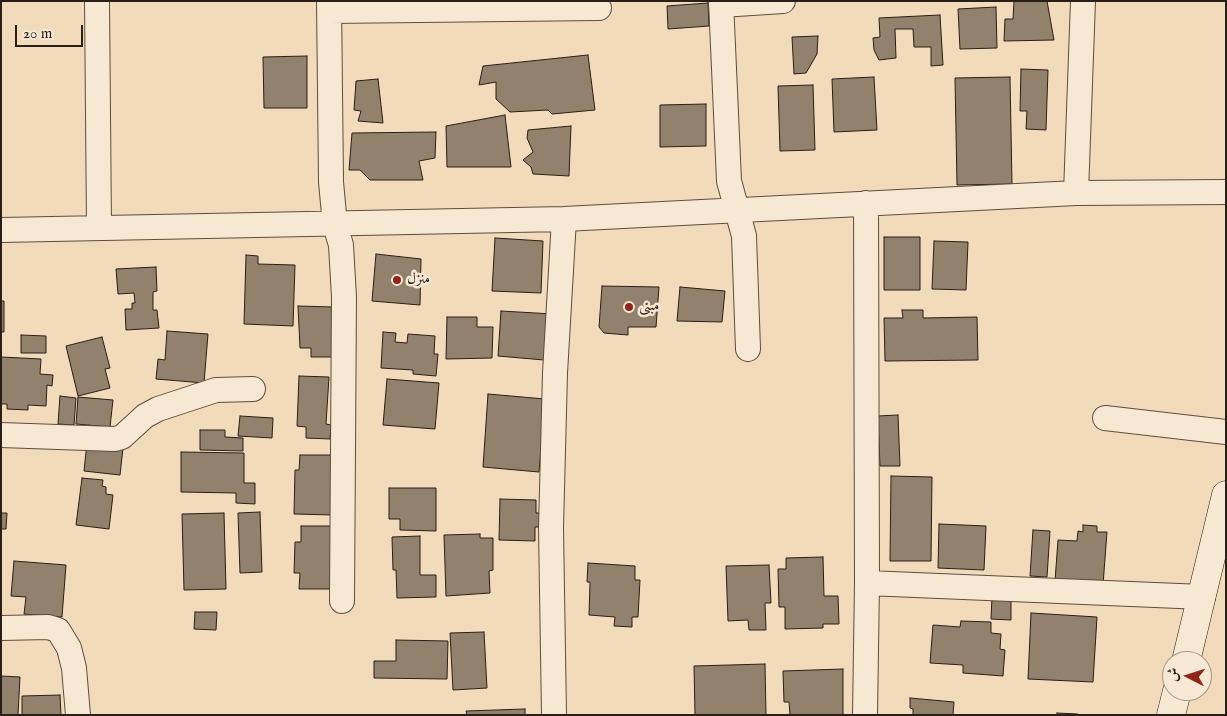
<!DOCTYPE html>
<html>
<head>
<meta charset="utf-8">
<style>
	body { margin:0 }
	#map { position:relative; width:1227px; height:716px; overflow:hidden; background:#f2dbbb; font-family:"IM FELL English",Amiri,serif }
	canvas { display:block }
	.frame { position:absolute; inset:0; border:2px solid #291f16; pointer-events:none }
	.north { position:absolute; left:1162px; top:651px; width:50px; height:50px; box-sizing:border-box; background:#f7e8d3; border:1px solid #a59887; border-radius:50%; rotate:275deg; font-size:14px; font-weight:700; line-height:20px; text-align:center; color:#291f16 }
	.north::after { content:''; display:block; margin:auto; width:18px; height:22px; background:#8f2418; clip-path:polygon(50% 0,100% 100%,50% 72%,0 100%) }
	.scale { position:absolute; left:15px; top:25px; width:68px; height:22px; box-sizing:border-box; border:2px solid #291f16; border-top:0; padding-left:6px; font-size:15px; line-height:18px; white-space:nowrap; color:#291f16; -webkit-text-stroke:4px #f7e8d3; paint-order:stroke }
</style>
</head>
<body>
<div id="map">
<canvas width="1227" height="716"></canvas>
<div class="frame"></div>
<div class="north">ش</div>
<div class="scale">20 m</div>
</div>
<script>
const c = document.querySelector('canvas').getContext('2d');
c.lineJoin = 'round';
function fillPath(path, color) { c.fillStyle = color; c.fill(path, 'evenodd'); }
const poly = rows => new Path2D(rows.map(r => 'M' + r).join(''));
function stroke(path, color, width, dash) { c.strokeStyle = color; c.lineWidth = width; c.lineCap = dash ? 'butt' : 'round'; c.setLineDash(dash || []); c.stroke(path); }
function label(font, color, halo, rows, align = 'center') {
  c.font = font + ' "IM FELL English",Amiri,serif'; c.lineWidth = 5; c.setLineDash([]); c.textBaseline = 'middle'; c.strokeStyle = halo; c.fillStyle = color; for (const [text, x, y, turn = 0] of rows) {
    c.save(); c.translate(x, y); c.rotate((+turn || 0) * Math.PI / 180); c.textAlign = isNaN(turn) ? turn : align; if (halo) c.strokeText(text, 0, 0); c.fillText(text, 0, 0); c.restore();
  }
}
const building = poly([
	[1014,1,1047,1,1054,40,1004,41,1005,19,1013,19,1014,1],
	[708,3,709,26,668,29,667,6,708,3],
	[996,7,997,48,960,49,958,9,996,7],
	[940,15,943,65,931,66,931,47,914,47,913,29,895,29,896,58,879,60,874,50,873,38,880,37,879,18,940,15],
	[818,36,817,54,806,73,794,74,792,37,818,36],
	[588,55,595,110,552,114,548,110,510,112,496,99,496,82,479,85,483,66,588,55],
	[307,56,307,108,264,108,263,57,307,56],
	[1021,69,1048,70,1046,130,1026,129,1027,111,1020,111,1021,69],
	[874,77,877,130,834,132,832,79,874,77],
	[1010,77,1012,184,957,185,955,78,1010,77],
	[378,79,383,123,358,121,361,111,354,110,356,81,378,79],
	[813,85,815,150,780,151,778,86,813,85],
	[706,104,706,146,660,147,660,105,706,104],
	[505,115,511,167,447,167,446,126,505,115],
	[571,126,569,176,533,174,531,167,523,160,533,152,527,138,528,130,571,126],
	[436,132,435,158,419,161,423,180,370,180,360,170,349,170,352,133,436,132],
	[884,237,920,237,920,290,884,290,884,237],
	[495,238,543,241,541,293,492,291,495,238],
	[934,241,968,242,966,290,932,289,934,241],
	[376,254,421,259,420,305,372,301,376,254],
	[246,255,258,256,258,264,295,265,293,326,244,324,246,255],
	[156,267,157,291,153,292,153,310,157,310,159,328,126,330,125,309,132,309,132,303,135,303,134,293,118,294,116,269,156,267],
	[602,286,659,287,656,327,628,327,628,335,604,333,599,327,602,286],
	[680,287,725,291,722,322,677,321,680,287],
	[1,301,4,301,4,332,1,332,1,301],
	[298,306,333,307,332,357,311,357,311,348,300,348,298,306],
	[902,310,923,310,923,318,977,317,978,360,885,361,884,318,903,318,902,310],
	[501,311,553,314,544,360,498,356,501,311],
	[447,317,477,317,477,327,493,327,492,358,446,359,447,317],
	[167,331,208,334,204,383,156,379,158,359,165,360,167,331],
	[383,332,396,333,395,342,407,343,408,334,435,336,434,354,438,354,436,376,413,374,413,370,381,368,383,332],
	[21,335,46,336,46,353,21,353,21,335],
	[102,337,110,368,105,369,110,388,78,396,66,346,102,337],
	[1,357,41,359,40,374,53,375,52,386,47,385,46,406,28,405,28,410,7,409,7,404,1,404,1,357],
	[299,376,329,377,326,424,331,425,330,439,306,438,306,427,297,426,299,376],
	[387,379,439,383,435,429,383,425,387,379],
	[488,394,545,399,539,472,483,467,488,394],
	[60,396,76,398,74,425,58,424,60,396],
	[78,397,113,400,110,427,76,424,78,397],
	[898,415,900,466,880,466,878,416,898,415],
	[240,416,273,418,272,438,238,436,240,416],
	[200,430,225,430,225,437,243,438,243,451,200,450,200,430],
	[87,443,123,448,120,475,84,471,87,443],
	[181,452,244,453,244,483,255,483,255,504,236,503,236,493,181,492,181,452],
	[300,455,335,455,333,515,294,514,295,470,299,470,300,455],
	[891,476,932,477,931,561,890,561,891,476],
	[82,478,103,480,102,486,106,487,106,494,113,495,109,529,76,525,82,478],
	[389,488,436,488,436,531,400,530,400,519,389,519,389,488],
	[500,499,536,500,536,513,542,513,542,527,535,527,535,541,499,540,500,499],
	[260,512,262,572,240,573,238,513,260,512],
	[1,513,7,513,6,529,1,529,1,513],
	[224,513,226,589,184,590,182,514,224,513],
	[939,524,986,526,984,570,938,568,939,524],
	[1083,525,1097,526,1097,532,1107,532,1103,585,1055,581,1058,540,1077,541,1078,531,1083,532,1083,525],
	[301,526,332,526,330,589,299,589,300,573,294,573,295,542,301,542,301,526],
	[1033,530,1050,531,1047,577,1030,576,1033,530],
	[480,534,480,538,493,538,493,570,489,571,490,593,446,596,444,535,480,534],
	[420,536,420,575,436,575,436,597,397,598,396,570,393,570,392,537,420,536],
	[823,557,824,596,838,596,839,624,823,624,823,628,785,629,785,607,779,607,778,569,786,569,786,558,823,557],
	[14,561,66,565,62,617,24,614,26,597,11,596,14,561],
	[588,563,635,566,635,580,640,580,638,617,632,617,632,627,614,626,615,617,589,615,590,582,587,582,588,563],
	[769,565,771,603,765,603,766,630,749,630,748,620,728,621,726,566,769,565],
	[992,597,1011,597,1011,620,991,619,992,597],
	[195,612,217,612,216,630,194,629,195,612],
	[1031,613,1097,617,1093,682,1028,679,1031,613],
	[961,621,991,622,991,633,1001,634,1000,649,1005,650,1003,676,963,673,963,665,930,663,933,625,960,627,961,621],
	[484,632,487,688,453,690,450,633,484,632],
	[396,640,448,641,447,679,374,678,374,661,396,661,396,640],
	[765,664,766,715,695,715,694,666,765,664],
	[843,669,843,715,790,715,789,702,784,702,783,671,843,669],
	[1,676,20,677,18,715,1,715,1,676],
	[60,695,61,715,22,715,22,696,60,695],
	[910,698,954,702,953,715,913,715,913,709,910,708,910,698],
	[525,709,525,715,467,715,466,711,525,709],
	[1057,713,1078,714,1078,715,1057,715,1057,713]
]);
const street = poly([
	[97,1,99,228],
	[329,1,331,182,335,225,341,245,344,297,342,601],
	[721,1,729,181,744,236,748,349],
	[721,5,783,1],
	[330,11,599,8],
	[1076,193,1083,1],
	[1,230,564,219,1076,193,1226,192],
	[1105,418,1226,432],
	[1,435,115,439,122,437,145,416,158,409,216,390,253,389],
	[867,583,1203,597],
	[1,628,48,627,58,630,69,648,74,668,78,715],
	[554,715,551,528,555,373,564,219],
	[865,715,867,583,866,203]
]);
const secondary = poly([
	[1186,661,1226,495],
	[1171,715,1177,691]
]);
const markers = [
	[397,280,5,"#8f2418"],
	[629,307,5,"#8f2418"]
];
const poiNames = [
	["منزل",407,280],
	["مبنى",639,307]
];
fillPath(building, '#92816c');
stroke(building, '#291f16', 1);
stroke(street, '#5b4e3f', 26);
stroke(secondary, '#291f16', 29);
stroke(street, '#f7e8d3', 24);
stroke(secondary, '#f7e8d3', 28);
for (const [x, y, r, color] of markers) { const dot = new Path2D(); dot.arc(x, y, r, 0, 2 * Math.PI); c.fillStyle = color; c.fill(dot); stroke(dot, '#f7e8d3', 2); }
label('15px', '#291f16', '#f7e8d3', poiNames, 'left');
</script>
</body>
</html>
